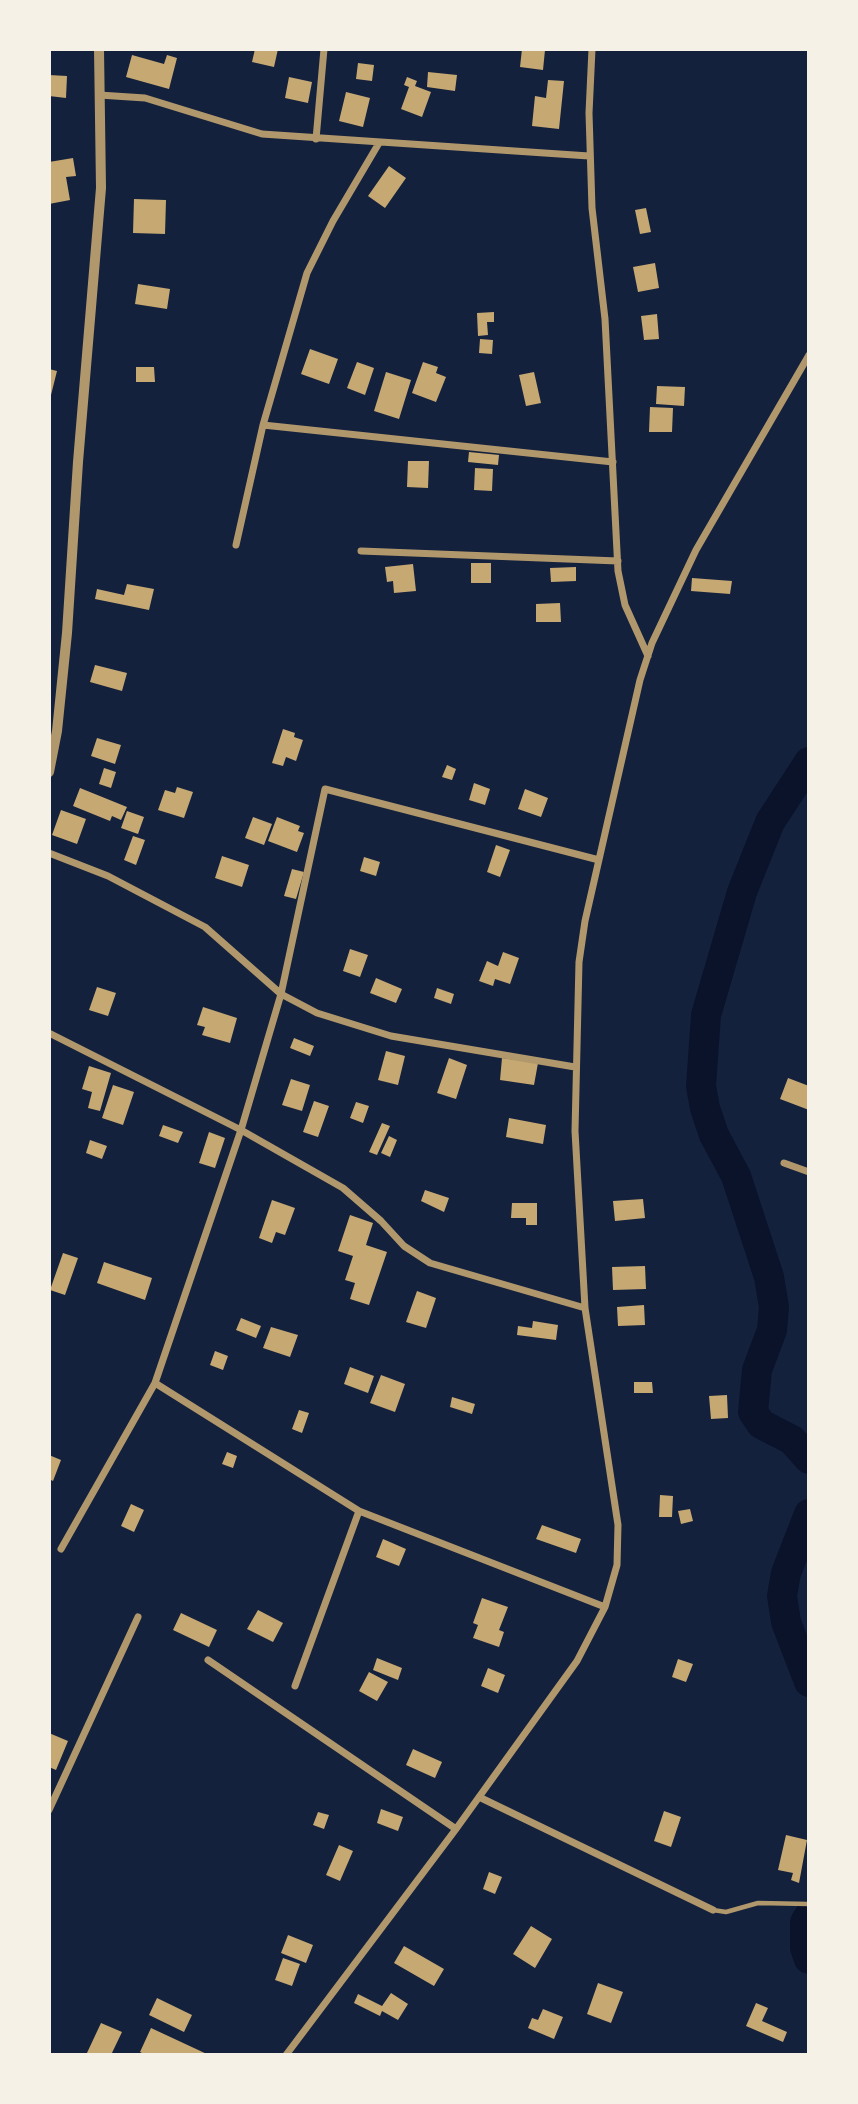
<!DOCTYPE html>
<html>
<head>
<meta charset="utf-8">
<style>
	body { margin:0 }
	#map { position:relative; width:858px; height:2104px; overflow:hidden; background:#14213d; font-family:"PT Sans Narrow",sans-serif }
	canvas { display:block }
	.frame { position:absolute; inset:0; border:51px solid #f6f1e7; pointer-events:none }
</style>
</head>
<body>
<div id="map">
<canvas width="858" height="2104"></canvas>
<div class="frame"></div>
</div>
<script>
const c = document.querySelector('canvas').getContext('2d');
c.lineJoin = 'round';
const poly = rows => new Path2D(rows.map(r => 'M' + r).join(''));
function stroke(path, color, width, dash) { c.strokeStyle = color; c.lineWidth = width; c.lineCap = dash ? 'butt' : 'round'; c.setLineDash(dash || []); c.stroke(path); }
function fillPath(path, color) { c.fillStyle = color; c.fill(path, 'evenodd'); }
const river = poly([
	[809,762,770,822,742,892,706,1015,701,1086,705,1108,714,1135,736,1176,769,1277,774,1307,772,1330,757,1370,753,1412,761,1424,792,1440,809,1459],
	[809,1514,786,1573,782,1596,786,1622,809,1682],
	[809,1916,805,1922,805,1948,809,1959]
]);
const building = poly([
	[255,49,278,49,274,67,252,62],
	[522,49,545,50,543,70,520,67],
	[132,55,164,64,167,55,177,58,169,89,126,77],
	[358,63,374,65,372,81,356,79],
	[428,72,457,75,455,91,427,87],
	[49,75,67,76,66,98,49,96],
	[289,77,312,82,308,103,285,98],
	[407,77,417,81,415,86,431,92,422,117,401,109,409,87,404,85],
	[548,80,564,81,559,129,532,126,535,96,546,98],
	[346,92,370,98,363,127,339,121],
	[73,158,76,176,66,177,70,200,49,204,49,162],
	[389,166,406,178,385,208,368,196],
	[134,199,166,200,165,234,133,233],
	[646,208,651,232,640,234,635,210],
	[655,263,659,288,638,292,633,267],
	[138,284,170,289,167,309,135,304],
	[494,312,494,322,487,322,488,335,478,336,477,313],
	[657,314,659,339,644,340,641,316],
	[480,339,493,340,492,354,479,353],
	[310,349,338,359,329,384,301,374],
	[357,362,374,368,365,395,347,388],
	[423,362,438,367,436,373,446,377,436,402,412,393],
	[136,367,154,367,155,382,136,382],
	[49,369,57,371,51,395,49,395],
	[386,372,411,380,399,419,374,411],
	[534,372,541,403,526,406,519,375],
	[657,386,685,387,684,406,656,404],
	[650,407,673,408,672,432,649,432],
	[469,452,499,455,498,465,468,462],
	[408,461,429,461,428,488,407,487],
	[475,468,493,469,492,491,474,490],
	[471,563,491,563,491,583,471,583],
	[413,564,416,591,394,593,393,581,387,582,385,567],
	[576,567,576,581,551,582,550,568],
	[692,578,732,581,730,594,691,591],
	[127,584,154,589,149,610,95,599,97,589,124,595],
	[560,603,561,622,536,622,536,604],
	[95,665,127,673,122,691,90,682],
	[283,729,295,733,294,737,303,740,296,761,286,757,283,766,272,763],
	[97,738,121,745,115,764,91,756],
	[447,765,456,769,452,780,442,777],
	[104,768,116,772,111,788,99,784],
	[474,783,490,789,485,805,469,800],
	[177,787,193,792,184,818,158,810,165,790,175,793],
	[80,788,127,807,121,820,112,816,110,821,73,806],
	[525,789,548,798,541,817,518,809],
	[61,810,86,819,77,844,52,835],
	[127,811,144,817,138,834,121,828],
	[253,817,272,824,264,845,245,838],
	[277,817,300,826,298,831,304,833,297,852,268,841],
	[133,836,145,840,136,865,124,860],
	[496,845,510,850,500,877,487,872],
	[222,856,249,865,242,887,215,878],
	[364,857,380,862,376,876,360,871],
	[292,869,304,872,296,899,284,896],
	[350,949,368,955,360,977,343,971],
	[503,952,519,958,510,984,495,979,493,986,479,981,487,961,498,966],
	[376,978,402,989,396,1003,370,993],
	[97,987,116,993,108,1016,89,1010],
	[437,988,454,994,451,1004,434,998],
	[203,1007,237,1018,230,1043,202,1035,205,1027,197,1025],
	[294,1038,314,1046,310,1056,290,1048],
	[386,1051,405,1056,398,1085,378,1080],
	[449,1058,467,1065,456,1099,437,1093],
	[502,1058,538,1063,534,1085,500,1080],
	[89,1066,111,1073,100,1111,88,1108,92,1092,82,1089],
	[788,1078,809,1086,809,1110,780,1099],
	[291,1079,310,1085,302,1111,282,1105],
	[113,1085,134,1092,123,1125,102,1118],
	[314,1101,329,1106,318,1137,303,1132],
	[356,1102,369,1106,363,1123,350,1118],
	[509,1118,546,1125,543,1144,506,1137],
	[382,1123,390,1126,377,1155,369,1152],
	[163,1125,183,1132,178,1143,159,1136],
	[209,1132,225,1138,215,1168,199,1163],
	[389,1136,397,1140,390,1157,381,1153],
	[90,1140,107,1146,102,1159,86,1153],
	[425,1190,449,1198,444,1212,421,1201],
	[643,1199,645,1218,615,1221,613,1201],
	[272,1200,295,1208,285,1235,276,1232,272,1243,259,1238],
	[512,1203,537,1203,537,1225,526,1225,526,1218,511,1218],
	[350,1215,373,1223,366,1245,387,1252,369,1305,350,1299,355,1283,345,1280,353,1256,338,1251],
	[63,1253,78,1258,65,1295,50,1290],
	[104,1262,152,1278,145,1300,97,1283],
	[645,1266,646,1289,613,1290,612,1267],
	[417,1291,436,1298,426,1328,406,1322],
	[644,1305,645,1325,618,1326,617,1307],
	[241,1318,261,1326,256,1338,236,1330],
	[533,1321,558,1325,556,1340,517,1335,518,1326,532,1328],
	[271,1327,298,1335,290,1357,263,1348],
	[215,1351,228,1356,223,1370,210,1365],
	[350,1367,374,1376,368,1393,344,1384],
	[381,1375,405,1384,395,1412,370,1403],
	[634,1382,652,1382,653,1393,634,1393],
	[727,1395,728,1418,711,1419,709,1396],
	[452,1397,475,1404,472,1414,450,1407],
	[299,1410,309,1413,302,1433,292,1429],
	[227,1452,237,1456,233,1468,222,1464],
	[49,1455,61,1460,53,1481,49,1479],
	[660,1495,673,1496,672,1517,659,1517],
	[131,1504,144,1510,134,1532,121,1526],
	[690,1509,693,1521,681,1524,678,1511],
	[542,1525,581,1539,576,1553,536,1539],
	[383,1539,406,1549,399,1566,376,1557],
	[482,1598,508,1607,499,1630,504,1632,499,1647,473,1638,478,1625,473,1623],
	[258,1610,283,1623,273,1642,247,1629],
	[181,1613,217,1630,209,1647,173,1630],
	[377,1658,402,1668,398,1680,373,1670],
	[678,1659,693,1664,686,1682,672,1677],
	[488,1668,505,1675,498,1693,481,1686],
	[369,1672,388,1682,377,1701,359,1691],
	[49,1733,68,1741,56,1770,49,1767],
	[413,1749,442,1762,435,1778,406,1765],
	[381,1809,403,1817,398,1831,377,1823],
	[664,1811,681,1817,671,1847,654,1841],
	[318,1812,329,1815,324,1829,313,1825],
	[786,1835,807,1840,799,1883,791,1880,793,1873,778,1870],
	[339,1845,353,1851,340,1881,326,1875],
	[489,1872,502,1877,495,1894,483,1889],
	[531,1926,552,1939,535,1968,513,1954],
	[288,1935,313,1945,306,1963,281,1953],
	[404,1946,444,1969,434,1986,394,1963],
	[283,1958,300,1964,292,1986,275,1980],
	[598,1983,623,1992,611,2023,587,2014],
	[391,1993,408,2004,398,2020,382,2011,380,2016,354,2003,358,1994,382,2006],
	[157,1998,192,2015,184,2032,149,2015],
	[756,2003,768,2008,762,2021,787,2032,783,2042,746,2026],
	[543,2009,563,2017,554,2039,528,2028,532,2018,538,2020],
	[101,2023,122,2032,111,2055,86,2055],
	[151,2028,209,2055,146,2055,140,2052]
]);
const service = poly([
	[713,1910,726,1912,758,1903,809,1904]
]);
const minor = poly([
	[592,49,589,113,592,208,605,319,618,571,625,605,648,656],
	[99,95,145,98,262,134,589,156],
	[316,139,324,49],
	[263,425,613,462],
	[236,545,263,425,307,273,333,221,379,143],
	[361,551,618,561],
	[49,853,108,876,205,927,281,994,317,1013,391,1036,575,1067],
	[49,1033,241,1130,343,1188,381,1221,404,1246,430,1263,585,1308],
	[784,1163,809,1172],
	[155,1383,359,1511,605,1607],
	[61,1549,155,1383,241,1130,281,994,325,789,599,860],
	[208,1660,456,1829],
	[295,1686,359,1511],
	[479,1797,713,1910],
	[49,1810,138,1617],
	[286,2055,456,1829,577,1661,605,1607,617,1565,618,1525,585,1308,575,1131,579,962,585,921,640,680,652,643,696,550,809,355]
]);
const tertiary = poly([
	[49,772,57,731,67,633,78,462,101,188,99,49]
]);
stroke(river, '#0b132b', 30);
fillPath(building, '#c6a872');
stroke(service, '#b1986c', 4.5);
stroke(minor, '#b1986c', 7);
stroke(tertiary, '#b1986c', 10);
</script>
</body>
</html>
